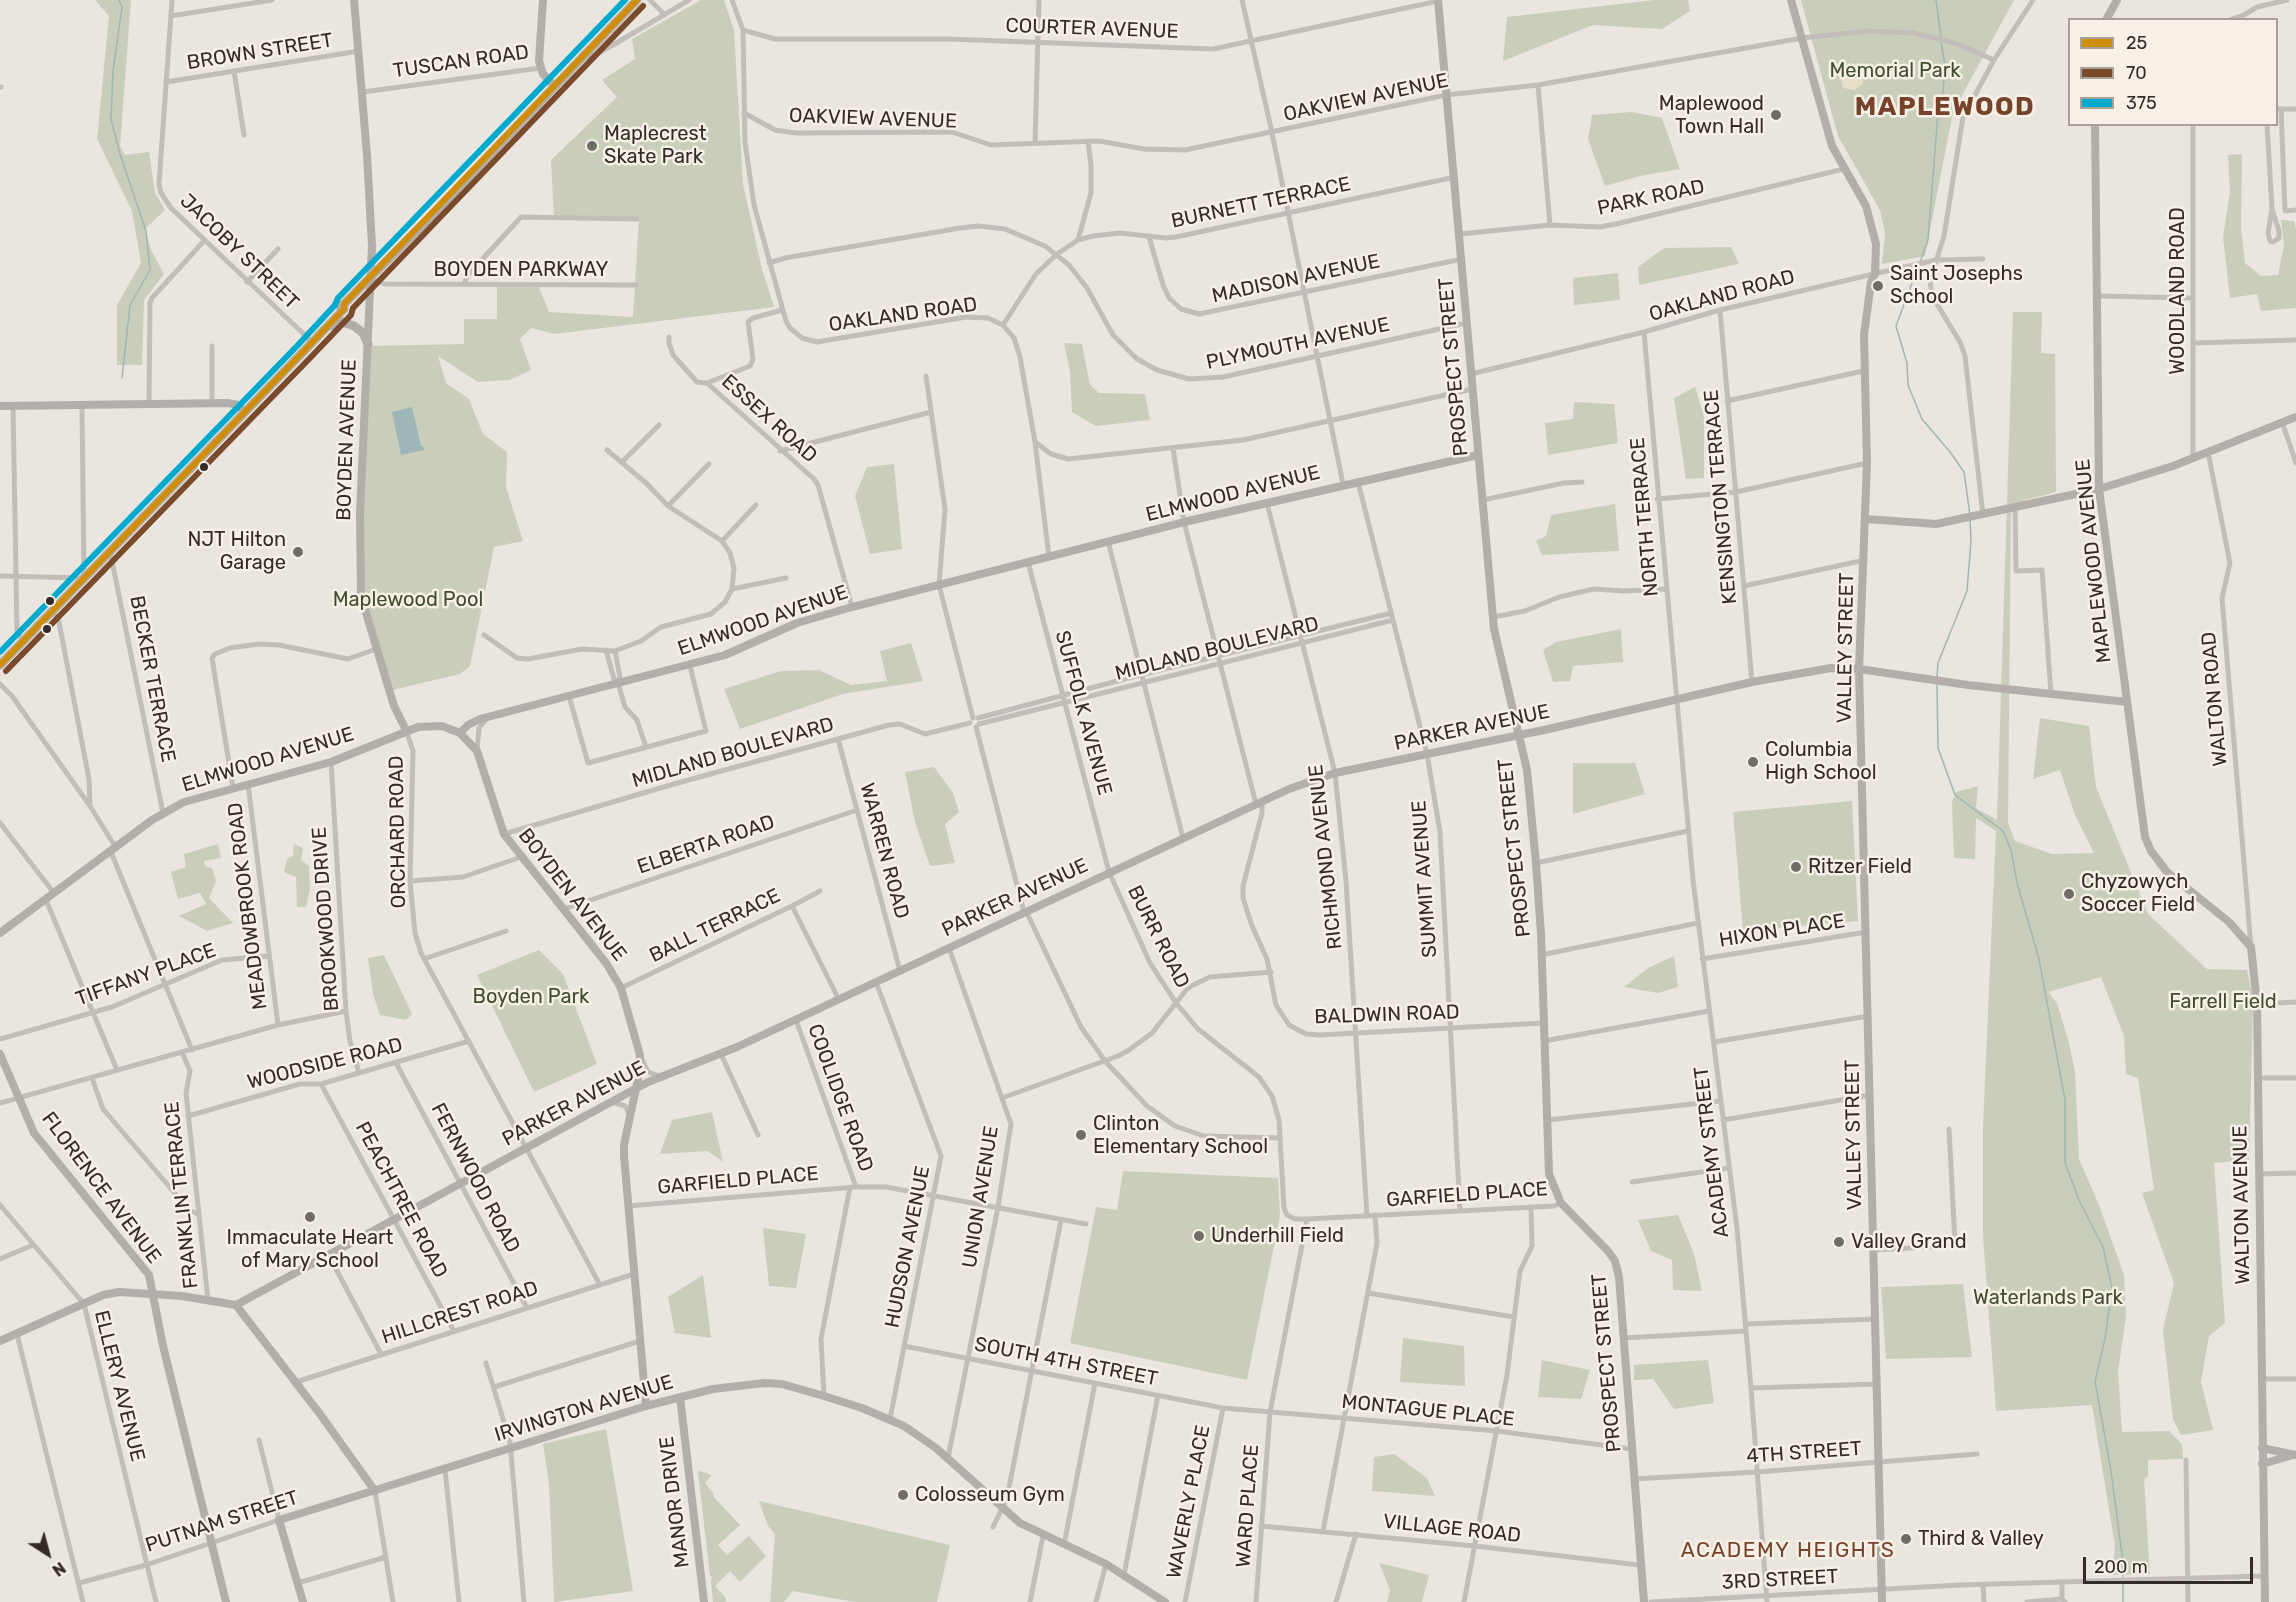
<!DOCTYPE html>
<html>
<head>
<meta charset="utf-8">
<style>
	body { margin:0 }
	#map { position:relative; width:2296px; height:1602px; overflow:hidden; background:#eae5df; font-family:Rubik,sans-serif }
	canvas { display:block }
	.legend { position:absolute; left:2068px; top:18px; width:210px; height:108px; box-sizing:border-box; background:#f6f0e6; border:2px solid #a8a19a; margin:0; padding:8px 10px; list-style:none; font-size:18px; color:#322b27 }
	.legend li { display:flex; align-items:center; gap:12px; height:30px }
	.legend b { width:30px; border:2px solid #a8a19a }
	.north { position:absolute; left:18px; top:1524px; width:60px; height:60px; -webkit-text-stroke:4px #f6f0e6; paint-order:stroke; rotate:144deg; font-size:16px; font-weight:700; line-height:24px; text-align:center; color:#322b27 }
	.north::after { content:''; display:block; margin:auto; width:21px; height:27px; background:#322b27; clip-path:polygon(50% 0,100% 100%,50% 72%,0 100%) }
	.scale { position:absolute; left:2083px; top:1557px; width:170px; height:27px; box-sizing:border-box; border:3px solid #322b27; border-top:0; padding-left:8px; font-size:18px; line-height:21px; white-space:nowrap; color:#322b27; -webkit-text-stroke:4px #f6f0e6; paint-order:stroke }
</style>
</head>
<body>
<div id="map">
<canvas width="2296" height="1602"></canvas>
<ul class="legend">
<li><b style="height:8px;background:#d08d08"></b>25</li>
<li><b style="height:8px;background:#7a4b2a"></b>70</li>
<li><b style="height:8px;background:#00a9ce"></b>375</li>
</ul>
<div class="north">N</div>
<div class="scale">200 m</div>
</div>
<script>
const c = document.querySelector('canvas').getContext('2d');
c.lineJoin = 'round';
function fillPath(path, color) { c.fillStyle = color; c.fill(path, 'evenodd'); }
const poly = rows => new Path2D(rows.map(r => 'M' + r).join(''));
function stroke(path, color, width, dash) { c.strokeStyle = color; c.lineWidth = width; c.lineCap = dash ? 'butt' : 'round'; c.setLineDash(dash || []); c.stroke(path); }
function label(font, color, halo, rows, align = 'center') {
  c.font = font + ' Rubik,sans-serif'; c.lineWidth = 5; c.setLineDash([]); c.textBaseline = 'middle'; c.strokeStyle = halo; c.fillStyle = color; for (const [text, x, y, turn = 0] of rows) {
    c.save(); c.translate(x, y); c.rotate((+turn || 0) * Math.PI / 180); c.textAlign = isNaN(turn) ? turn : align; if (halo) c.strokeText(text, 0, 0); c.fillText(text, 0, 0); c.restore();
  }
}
const green = poly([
	[95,0,131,0,120,146,125,155,149,152,155,193,165,210,145,229,151,250,164,274,144,300,142,365,117,365,117,305,141,263,132,211,97,139,109,16],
	[701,0,724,0,734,30,743,184,762,269,774,307,554,334,531,328,520,339,531,370,509,380,478,382,438,356,446,383,469,399,483,434,507,452,506,487,523,541,494,547,470,666,460,674,388,691,364,610,363,511,367,346,464,344,464,319,497,319,497,285,538,285,549,312,633,317,639,219,554,219,551,160,617,97,602,80,635,59,632,39],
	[1654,0,1688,0,1690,11,1662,29,1593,25,1503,61,1507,17],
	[1801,0,2014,0,1953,112,1925,256,1882,264,1885,233,1880,210,1838,136],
	[1632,112,1662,118,1680,169,1640,176,1605,186,1588,139,1592,115],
	[2242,154,2241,228,2245,263,2261,276,2278,275,2284,245,2281,220,2294,221,2296,229,2296,308,2261,311,2257,294,2230,298,2223,237,2230,192,2228,155],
	[1731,247,1739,264,1639,285,1638,267,1664,248],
	[1618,273,1620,300,1574,305,1573,278],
	[2013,312,2042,312,2041,353,2055,354,2056,492,2011,504,2008,823,2015,841,2052,854,2094,853,2075,815,2060,770,2033,779,2040,718,2089,726,2096,787,2148,914,2207,969,2247,970,2253,999,2249,1160,2214,1163,2225,1323,2209,1336,2201,1382,2213,1430,2181,1435,2173,1419,2163,1330,2174,1283,2142,1193,2154,1190,2138,1078,2126,1074,2124,1036,2101,977,2048,992,2057,1003,2069,1043,2075,1072,2079,1159,2099,1205,2124,1275,2126,1317,2118,1371,2122,1432,2169,1431,2182,1444,2183,1459,2148,1460,2148,1476,2144,1479,2150,1574,2112,1575,2115,1546,2092,1405,1996,1411,1983,1236,1983,1126,1996,831,1976,818,1975,859,1954,858,1952,802,1956,792,1978,786,1976,808,1997,820],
	[1064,343,1082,344,1090,385,1099,393,1145,394,1150,420,1096,426,1072,412,1070,371],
	[1695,387,1704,416,1704,478,1686,479,1674,398],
	[1574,402,1614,404,1618,443,1548,455,1545,423,1573,419],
	[894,464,902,549,870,554,855,496,867,467],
	[1615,504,1619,551,1542,555,1536,541,1546,536,1551,515],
	[1621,629,1623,662,1573,666,1570,681,1553,682,1543,650,1556,642],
	[911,643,923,681,843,694,740,729,724,689,781,671,819,670,851,685,887,681,880,651],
	[1573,763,1635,763,1645,794,1573,814],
	[934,767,953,793,959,812,945,824,955,863,930,866,915,822,905,772],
	[1852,801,1858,921,1743,931,1733,812],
	[218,844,221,858,204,861,205,866,212,868,216,881,209,898,233,923,207,931,179,916,206,904,200,893,178,899,171,872,186,867,184,854],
	[294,844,303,848,301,860,309,866,310,889,306,907,297,907,296,877,284,872,287,859,293,856],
	[539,950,563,974,597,1064,534,1092,477,975],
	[384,955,412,1014,406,1020,380,1015,373,994,368,958],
	[1674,956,1678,987,1658,993,1624,987,1648,968],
	[712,1112,723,1162,708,1151,660,1154,672,1120],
	[1123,1171,1278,1178,1280,1216,1247,1380,1070,1343,1096,1207,1117,1210],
	[1678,1215,1694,1254,1702,1291,1673,1290,1672,1260,1651,1251,1638,1220],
	[763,1228,806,1234,796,1288,769,1286],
	[703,1275,711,1338,675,1333,668,1297],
	[1963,1284,1972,1357,1886,1359,1881,1287],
	[1403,1338,1464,1346,1465,1386,1400,1382],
	[1542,1360,1590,1370,1581,1399,1538,1397],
	[1708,1360,1714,1403,1674,1409,1653,1379,1634,1380,1634,1365],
	[606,1429,633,1591,554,1602,549,1484,543,1444],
	[1394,1454,1427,1478,1435,1496,1372,1491,1374,1457],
	[700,1471,712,1475,705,1483,714,1494,713,1496,740,1525,718,1545,727,1555,749,1536,766,1556,740,1582,730,1571,715,1586,726,1598,726,1602,713,1602,711,1581,712,1577,710,1576,698,1472],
	[759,1501,950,1545,937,1602,855,1602,793,1591,784,1602,770,1602,775,1534,768,1526],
	[1379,1563,1429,1575,1422,1602,1387,1602,1390,1590]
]);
const sand = poly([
	[1863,65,1865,74,1862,84,1855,90,1843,88,1839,68]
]);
const water = poly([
	[412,407,421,446,423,446,424,450,401,455,392,412]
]);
const stream = poly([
	[119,0,122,7,113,71,111,119,120,154,146,231,150,270,130,305,122,378],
	[1936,0,1941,37],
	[1920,262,1928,240,1938,113,1943,93,1945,65,1941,42],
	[1918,267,1896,326,1907,363,1908,385,1922,419,1950,452,1964,472,1970,515],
	[1937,677,1938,663,1967,591,1971,541,1970,519],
	[1937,685,1938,748,1955,795,2003,831,2011,850,2017,883,2039,959,2065,1100,2065,1163,2079,1200,2103,1247,2112,1288,2105,1339,2095,1381,2111,1471,2123,1562,2123,1577],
	[2123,1602,2123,1582]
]);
const street = poly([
	[172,0,159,184,161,193,171,208,309,339],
	[650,0,664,14],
	[732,0,743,30,745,142,754,205,786,321,790,328,802,338,817,342,966,317,988,318,1003,325,1014,338,1020,357,1035,442,1049,557],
	[1242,0,1271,128,1343,484],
	[171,16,272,0],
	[2229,20,2244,15,2257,7,2287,0],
	[743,30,775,39,949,39,1213,49,1438,1],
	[583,58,595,55,613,45,689,0],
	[234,71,244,135],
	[166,82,359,51],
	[1538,85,1550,225],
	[0,87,1,87],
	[363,92,540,68],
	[2276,109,2296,109],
	[2281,109,2285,211,2296,210],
	[744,113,775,130,796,133,952,132,991,145,1099,141,1144,149,1185,150,1446,95,1538,85,1802,38,1868,31,1913,33,1955,43,1994,60],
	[2193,124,2193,457],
	[2267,124,2272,209,2268,233,2270,241,2273,242,2279,238,2279,231,2272,209],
	[1035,143,1039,0],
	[1460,234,1550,225,1600,227,1616,224,1844,169],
	[1149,237,1163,285,1169,298,1181,309,1199,314,1462,259],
	[1078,240,1091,193,1091,166,1088,141],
	[769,263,785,258,960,228,978,226,1005,229,1045,246,1069,265,1087,288,1113,335,1137,359,1157,370,1189,379,1223,377,1466,323],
	[370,279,385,284,636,285],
	[247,282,278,249],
	[464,284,468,275,521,217,637,219],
	[2096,296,2193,298],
	[1720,310,1752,682],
	[1003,325,1036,274,1057,254,1078,240,1093,236,1120,233,1166,238,1176,237,1455,177],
	[1644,332,1693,880,1737,1228,1751,1388,1767,1602],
	[669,337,669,343,673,355,697,382,707,383,814,479,818,485,852,607],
	[2194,343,2296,340],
	[212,346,212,404],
	[1471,374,1644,332,1720,310,1882,272,1936,260,1983,259],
	[926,376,945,509,939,585,973,718],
	[707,383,750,366,753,359,748,322,753,318,782,310],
	[1727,401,1863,371],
	[149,404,150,303,152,298,204,241],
	[13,406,17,631,23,641],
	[2282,422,2296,463],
	[1035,442,1051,454,1068,459,1243,440,1472,389],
	[1173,448,1184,522,1256,804],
	[607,450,646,483,668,506,722,541,730,553,734,568,732,589,725,602,711,614,661,627,641,641,615,651],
	[780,451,931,412],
	[2208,452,2230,563,2222,598,2251,947],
	[622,462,659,425],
	[1358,482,1427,754,1440,832,1460,1211],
	[1657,499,1736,492,1867,463],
	[1483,500,1564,483,1582,482],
	[1267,503,1335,773,1346,881,1367,1216],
	[668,506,709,464],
	[2015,509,2016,571,2042,570,2051,693],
	[1983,515,1965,356,1960,342,1932,296,1930,281,1944,236,1963,117,1994,60,2033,0],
	[722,541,756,505],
	[1108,541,1183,838],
	[110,551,163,813],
	[1028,562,1109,872,1150,963,1176,1003,1198,1029,1259,1077,1272,1096,1279,1120,1284,1208,1287,1215,1295,1219,1307,1219,1554,1206,1561,1203],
	[0,576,84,578,82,406],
	[1744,586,1865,560],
	[732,589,786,578],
	[53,610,59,622,89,779,90,804],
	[1493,617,1525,611,1559,597,1594,589,1624,591,1666,589],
	[484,635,517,658,528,659,582,649,615,651],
	[606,650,614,679,618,683,620,677,615,651],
	[618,683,625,707,637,720,646,747],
	[0,684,12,696,90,806,116,848],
	[569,696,588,763,706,731,690,666],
	[978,718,1136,676,1391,613],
	[979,724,1393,620],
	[976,727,1024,912],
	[406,730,413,751,410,881,415,933,421,953,600,1285],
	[838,739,900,971],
	[477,751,479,728,488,717],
	[331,762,346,1011,350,1041,359,1073],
	[248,784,278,1025],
	[233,788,212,658,215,654,230,648,259,644,279,645,348,659,376,649],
	[1262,801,1262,813,1243,886,1243,898,1252,926,1267,959,1276,1005,1289,1025,1306,1034,1320,1035,1544,1023],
	[0,823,54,893],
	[504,834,674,784,889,725,900,724,925,734,970,723],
	[111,852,192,1050],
	[1536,863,1688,831],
	[410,881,463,877,521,857],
	[46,900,117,1070],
	[792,906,839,1000],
	[564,909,857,810],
	[1026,911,1081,1027,1105,1061,1147,1106,1175,1126,1204,1136,1280,1138],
	[1541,955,1698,923],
	[424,959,506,931],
	[1702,959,1866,932],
	[876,982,941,1156,890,1419],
	[621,988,792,906,820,891],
	[2257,1004,2296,1002],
	[796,1020,856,1187],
	[0,1039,112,1007,222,960,269,956],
	[1544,1041,1709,1011],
	[1714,1042,1868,1016],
	[182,1052,190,1071,186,1093,208,1300],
	[721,1054,758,1135],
	[642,1059,648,1072,659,1076],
	[396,1063,527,1308],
	[92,1078,103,1109,190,1211,198,1214],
	[2257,1078,2296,1078],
	[321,1084,454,1331],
	[1002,1098,1118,1056,1129,1050,1152,1033,1187,989,1195,984,1210,977,1271,972],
	[612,1102,625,1106,630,1115],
	[0,1103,278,1025,346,1011],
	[188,1116,300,1084,321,1084,469,1041],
	[1547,1120,1720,1101],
	[1723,1120,1870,1095],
	[2259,1174,2296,1173],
	[1632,1182,1729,1168],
	[0,1205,84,1304,156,1602],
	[628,1206,856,1187,886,1187,1086,1224],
	[1872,1250,1948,1246,1955,1243,1949,1129],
	[328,1254,381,1354],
	[0,1259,33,1245],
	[1368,1293,1514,1317],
	[1746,1324,1876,1319],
	[17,1334,83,1602],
	[1623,1338,1746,1331],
	[904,1346,1223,1408,1497,1431,1631,1449],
	[486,1363,510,1442,524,1602],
	[2261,1379,2296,1379],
	[296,1382,634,1274],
	[494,1387,640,1341],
	[1751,1388,1878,1384],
	[824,1396,821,1339,850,1187],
	[948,1458,998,1207,1011,1124,949,948],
	[2186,1460,2188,1602],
	[445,1470,459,1602],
	[1633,1479,1758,1472,1977,1454],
	[375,1491,393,1602],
	[1261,1526,1475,1546,1639,1565],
	[993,1527,1007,1498,1061,1220],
	[1323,1531,1377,1243,1375,1215],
	[1064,1545,1095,1383],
	[1124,1575,1158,1395],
	[79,1583,146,1565,279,1520,259,1440],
	[298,1583,386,1557],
	[2062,1583,2062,1599,2065,1602],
	[1983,1585,1984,1602],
	[1030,1602,1043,1536],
	[1096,1602,1106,1564],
	[1185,1602,1223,1408],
	[1256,1602,1270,1412,1307,1219],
	[1336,1602,1356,1534],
	[1464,1602,1507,1375,1520,1271,1532,1246,1531,1207],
	[1651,1602,1960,1585,2264,1576],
	[2027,1602,2062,1599]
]);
const secondary = poly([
	[354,0,367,155,372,246,360,513,361,596,394,706,406,730],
	[543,0,539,61,543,74,554,86],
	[1438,0,1494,629,1527,770,1536,863,1541,934,1549,1174,1561,1203,1608,1251,1615,1261,1619,1277,1644,1602],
	[1791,0,1832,146,1866,206,1876,244,1875,274,1871,282,1864,335,1867,463,1859,669,1882,1602],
	[2106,20,2117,0],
	[2095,124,2099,489,2145,837,2151,851,2167,872,2229,922,2251,947,2257,1004,2265,1602],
	[0,406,228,403,238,405,245,412],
	[1866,519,1936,524,2099,489,2173,466,2296,417],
	[460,733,468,725,480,719,725,655,797,623,852,607,1184,522,1478,455],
	[0,933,152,820,184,802,331,762,418,727,442,726,460,733,477,751,504,834,606,963,621,988,640,1055,639,1074,624,1145,624,1156,646,1406],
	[0,1054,34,1133,149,1275,163,1346,226,1602],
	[236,1305,648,1082,737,1047,1289,789,1335,773,1544,730,1752,682,1831,668,1859,669,1968,685,2127,702],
	[236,1305,320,1414,375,1491],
	[0,1341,103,1295,119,1292,182,1296,236,1305],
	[680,1397,704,1602],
	[2262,1448,2296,1455],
	[2262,1464,2293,1455],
	[303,1602,279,1520,646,1406,713,1389,764,1383,782,1384,824,1396,862,1408,904,1426,936,1448,1020,1523,1106,1564,1165,1602]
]);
const primary = poly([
	[340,306,344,304,435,212,637,0],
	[330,326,343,322,354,326,363,333,368,344],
	[0,665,303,352,344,309,344,304]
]);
const bus1 = poly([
	[0,665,303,352,344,309,344,304,637,0]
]);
const bus2 = poly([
	[6,671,310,358,351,315,353,308,643,6]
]);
const bus3 = poly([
	[0,652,297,346,335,305,338,298,625,0]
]);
const markers = [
	[1776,115,6,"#726c67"],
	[592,146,6,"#726c67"],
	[1878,286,6,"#726c67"],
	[204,467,5,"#322b27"],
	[298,552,6,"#726c67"],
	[50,601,5,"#322b27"],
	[47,629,5,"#322b27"],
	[1753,762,6,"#726c67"],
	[1796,867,6,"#726c67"],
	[2069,894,6,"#726c67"],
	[1081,1135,6,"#726c67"],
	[310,1217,6,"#726c67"],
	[1199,1236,6,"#726c67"],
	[1839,1242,6,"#726c67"],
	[903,1495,6,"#726c67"],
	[1906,1539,6,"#726c67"]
];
const streetNames = [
	["COURTER AVENUE",1092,29,2],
	["BROWN STREET",260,52,-9],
	["TUSCAN ROAD",461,62,-8],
	["OAKVIEW AVENUE",1366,98,-12],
	["OAKVIEW AVENUE",873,119,2],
	["PARK ROAD",1651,198,-12],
	["BURNETT TERRACE",1261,203,-12],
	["JACOBY STREET",239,252,44],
	["BOYDEN PARKWAY",521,270],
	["MADISON AVENUE",1296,279,-12],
	["WOODLAND ROAD",2178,291,-90],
	["OAKLAND ROAD",1722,296,-15],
	["OAKLAND ROAD",903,315,-8],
	["PLYMOUTH AVENUE",1298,344,-12],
	["PROSPECT STREET",1454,367,-95],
	["ESSEX ROAD",769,419,42],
	["BOYDEN AVENUE",347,440,-88],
	["ELMWOOD AVENUE",1233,494,-14],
	["KENSINGTON TERRACE",1721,497,-95],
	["NORTH TERRACE",1645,517,-95],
	["MAPLEWOOD AVENUE",2094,561,-96],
	["ELMWOOD AVENUE",763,621,-19],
	["VALLEY STREET",1846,648,-89],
	["MIDLAND BOULEVARD",1217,649,-14],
	["BECKER TERRACE",152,679,79],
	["WALTON ROAD",2215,699,-95],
	["SUFFOLK AVENUE",1083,713,75],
	["PARKER AVENUE",1472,728,-12],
	["MIDLAND BOULEVARD",733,753,-16],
	["ELMWOOD AVENUE",268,760,-17],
	["ORCHARD ROAD",398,832,-91],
	["ELBERTA ROAD",706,845,-19],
	["PROSPECT STREET",1515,848,-96],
	["WARREN ROAD",884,851,75],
	["RICHMOND AVENUE",1326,857,-96],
	["SUMMIT AVENUE",1425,879,-94],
	["BOYDEN AVENUE",572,895,52],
	["PARKER AVENUE",1015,898,-25],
	["MEADOWBROOK ROAD",248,906,-97],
	["BROOKWOOD DRIVE",326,919,-94],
	["BALL TERRACE",715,926,-26],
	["HIXON PLACE",1782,931,-9],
	["BURR ROAD",1158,937,63],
	["TIFFANY PLACE",146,975,-20],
	["BALDWIN ROAD",1387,1015,-2],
	["WOODSIDE ROAD",325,1064,-14],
	["COOLIDGE ROAD",840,1098,70],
	["PARKER AVENUE",574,1104,-28],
	["VALLEY STREET",1854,1135,-91],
	["ACADEMY STREET",1712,1152,-97],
	["FERNWOOD ROAD",475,1178,62],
	["GARFIELD PLACE",738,1181,-5],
	["FLORENCE AVENUE",101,1188,53],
	["FRANKLIN TERRACE",182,1195,-96],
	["GARFIELD PLACE",1467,1195,-4],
	["UNION AVENUE",981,1197,-81],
	["PEACHTREE ROAD",401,1200,62],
	["WALTON AVENUE",2242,1205,-91],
	["HUDSON AVENUE",908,1247,-79],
	["HILLCREST ROAD",460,1313,-18],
	["SOUTH 4TH STREET",1066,1362,11],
	["PROSPECT STREET",1607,1363,-95],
	["ELLERY AVENUE",119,1386,76],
	["IRVINGTON AVENUE",584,1409,-17],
	["MONTAGUE PLACE",1428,1411,6],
	["4TH STREET",1804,1453,-4],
	["MANOR DRIVE",675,1502,-97],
	["WAVERLY PLACE",1189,1502,-79],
	["WARD PLACE",1248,1506,-86],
	["PUTNAM STREET",222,1522,-18],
	["VILLAGE ROAD",1452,1529,6],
	["3RD STREET",1780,1580,-3]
];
const parkNames = [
	["Memorial Park",1895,71],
	["Maplewood Pool",408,600],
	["Boyden Park",531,997],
	["Farrell Field",2223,1002],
	["Waterlands Park",2048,1298]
];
const poiNames = [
	["Maplewood",1764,104,"right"],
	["Town Hall",1764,127,"right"],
	["Maplecrest",604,134],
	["Skate Park",604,157],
	["Saint Josephs",1890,274],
	["School",1890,297],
	["NJT Hilton",286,540,"right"],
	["Garage",286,563,"right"],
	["Columbia",1765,750],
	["High School",1765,773],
	["Ritzer Field",1808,867],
	["Chyzowych",2081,882],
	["Soccer Field",2081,905],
	["Clinton",1093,1124],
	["Elementary School",1093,1147],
	["Underhill Field",1211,1236],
	["Immaculate Heart",310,1238,"center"],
	["of Mary School",310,1261,"center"],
	["Valley Grand",1851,1242],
	["Colosseum Gym",915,1495],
	["Third & Valley",1918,1539]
];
const neighbourhoodNames = [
	["ACADEMY HEIGHTS",1788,1551]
];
const districtNames = [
	["MAPLEWOOD",1945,107]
];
fillPath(green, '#c9cebb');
fillPath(sand, '#e7dec8');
fillPath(water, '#9eb6b8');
stroke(stream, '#9eb6b8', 1.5);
stroke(street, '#c2bdb8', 5);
stroke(secondary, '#b3aea9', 8);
stroke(primary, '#b1aca7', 9);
stroke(bus1, '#d08d08', 6);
stroke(bus2, '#7a4b2a', 6);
stroke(bus3, '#00a9ce', 6);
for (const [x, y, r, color] of markers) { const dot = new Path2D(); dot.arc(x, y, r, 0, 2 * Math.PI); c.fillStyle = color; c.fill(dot); stroke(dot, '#f6f0e6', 2); }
label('20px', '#322b27', '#f6f0e6', streetNames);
label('20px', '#404d2e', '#f6f0e6', parkNames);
label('20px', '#322b27', '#f6f0e6', poiNames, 'left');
c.letterSpacing = '1.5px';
label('21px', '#76422b', '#f6f0e6', neighbourhoodNames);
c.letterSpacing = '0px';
c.letterSpacing = '1.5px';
label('bold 26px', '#76422b', '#f6f0e6', districtNames);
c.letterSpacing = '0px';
</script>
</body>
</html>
